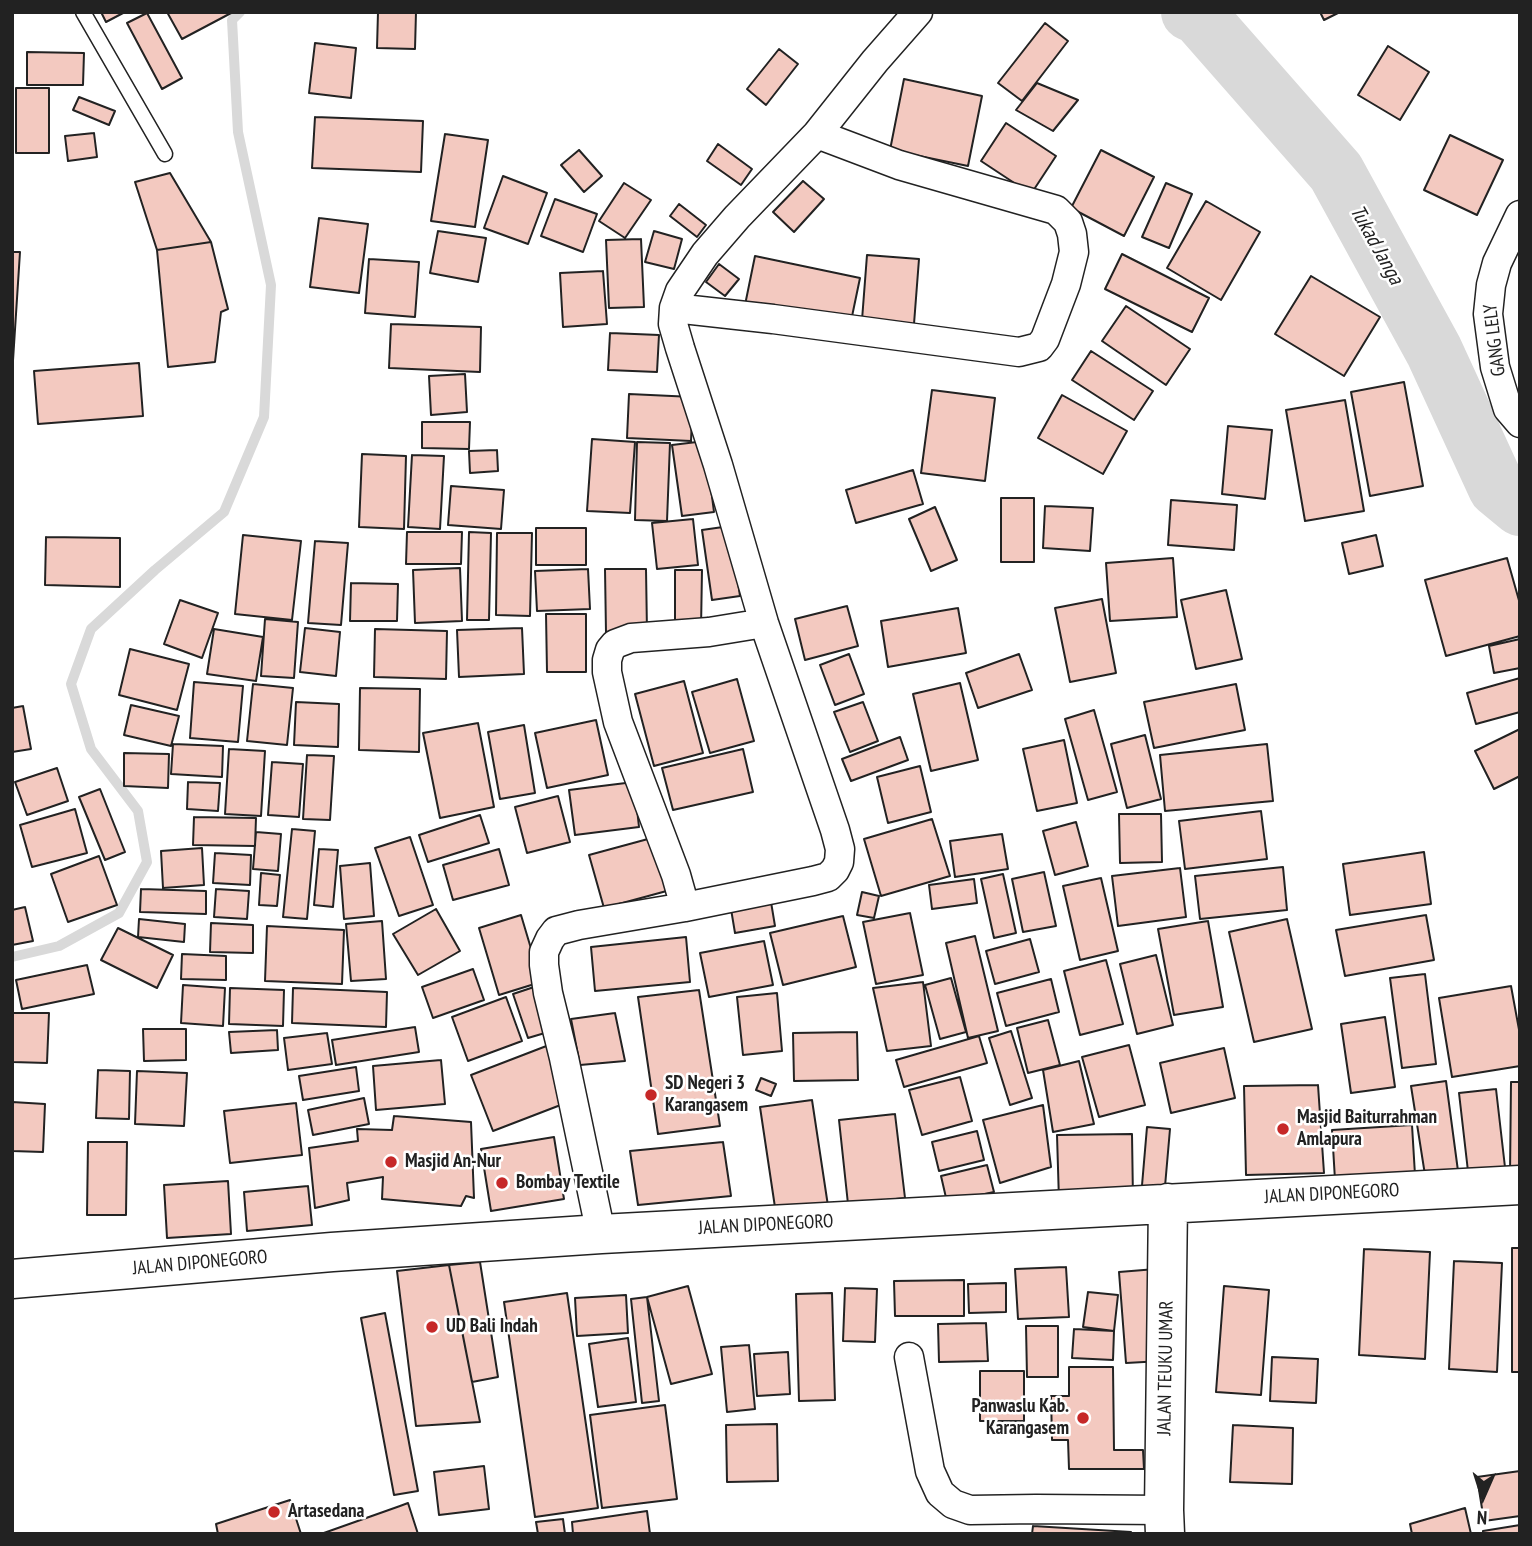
<!DOCTYPE html>
<html>
<head>
<meta charset="utf-8">
<style>
	body { margin:0 }
	#map { position:relative; width:1532px; height:1546px; overflow:hidden; background:#fff; font-family:"PT Sans Narrow",sans-serif }
	canvas { display:block }
	.frame { position:absolute; inset:0; border:14px solid #222; pointer-events:none }
	.north { position:absolute; left:1448px; top:1462px; width:70px; height:70px; -webkit-text-stroke:5px #fff; paint-order:stroke; rotate:183deg; font-size:19px; font-weight:700; line-height:28px; text-align:center; color:#222 }
	.north::after { content:''; display:block; margin:auto; width:24px; height:32px; background:#222; clip-path:polygon(50% 0,100% 100%,50% 72%,0 100%) }
</style>
</head>
<body>
<div id="map">
<canvas width="1532" height="1546"></canvas>
<div class="frame"></div>
<div class="north">N</div>
</div>
<script>
const c = document.querySelector('canvas').getContext('2d');
c.lineJoin = 'round';
const poly = rows => new Path2D(rows.map(r => 'M' + r).join(''));
function stroke(path, color, width, dash) { c.strokeStyle = color; c.lineWidth = width; c.lineCap = dash ? 'butt' : 'round'; c.setLineDash(dash || []); c.stroke(path); }
function fillPath(path, color) { c.fillStyle = color; c.fill(path, 'evenodd'); }
function label(font, color, halo, rows, align = 'center') {
  c.font = font + ' "PT Sans Narrow",sans-serif'; c.lineWidth = 5; c.setLineDash([]); c.textBaseline = 'middle'; c.strokeStyle = halo; c.fillStyle = color; for (const [text, x, y, turn = 0] of rows) {
    c.save(); c.translate(x, y); c.rotate((+turn || 0) * Math.PI / 180); c.textAlign = isNaN(turn) ? turn : align; if (halo) c.strokeText(text, 0, 0); c.fillText(text, 0, 0); c.restore();
  }
}
const stream = poly([
	[12,957,59,946,119,913,147,862,138,811,91,749,71,684,91,629,155,570,224,512,264,417,271,285,238,132,232,20,240,12]
]);
const river = poly([
	[1190,12,1199,16,1336,172,1434,351,1497,488,1520,507]
]);
const building = poly([
	[101,12,125,12,106,22,101,12],
	[167,12,233,12,182,39,167,12],
	[378,12,416,12,415,49,377,48,378,12],
	[1320,12,1340,12,1324,20,1320,12],
	[147,13,182,78,162,89,127,23,147,13],
	[1045,23,1068,41,1022,101,998,83,1045,23],
	[315,43,356,48,351,98,309,93,315,43],
	[1388,46,1429,72,1400,120,1358,95,1388,46],
	[779,49,798,64,766,105,747,89,779,49],
	[27,52,84,53,83,85,27,85,27,52],
	[904,79,982,96,968,166,890,150,904,79],
	[1037,83,1078,100,1053,131,1016,110,1037,83],
	[16,88,49,88,49,153,16,153,16,88],
	[79,97,115,111,109,125,73,110,79,97],
	[315,117,423,121,421,172,312,168,315,117],
	[1006,123,1056,156,1031,194,981,161,1006,123],
	[94,133,97,157,68,161,65,136,94,133],
	[445,134,488,140,475,227,431,221,445,134],
	[1450,135,1503,160,1477,215,1424,190,1450,135],
	[718,144,752,169,741,185,707,161,718,144],
	[579,150,602,176,584,192,561,165,579,150],
	[1101,150,1154,177,1124,236,1071,208,1101,150],
	[170,173,211,242,157,250,135,182,170,173],
	[503,176,547,193,528,244,484,228,503,176],
	[803,181,824,199,794,232,773,212,803,181],
	[624,183,651,200,625,238,599,221,624,183],
	[1166,183,1192,194,1169,248,1142,237,1166,183],
	[555,199,597,214,583,252,541,236,555,199],
	[1206,201,1260,232,1221,300,1167,268,1206,201],
	[679,204,706,225,697,237,670,216,679,204],
	[319,218,368,224,359,293,310,287,319,218],
	[438,231,486,238,478,282,430,273,438,231],
	[654,231,682,239,674,269,645,262,654,231],
	[641,239,644,307,609,308,606,240,641,239],
	[211,242,228,309,221,312,215,362,168,367,157,250,211,242],
	[12,252,20,252,12,376,12,252],
	[1122,254,1209,298,1192,332,1105,289,1122,254],
	[867,255,919,259,914,324,862,320,867,255],
	[755,256,860,278,850,326,745,305,755,256],
	[369,259,419,262,415,317,365,313,369,259],
	[719,264,739,279,725,296,706,282,719,264],
	[603,271,607,324,563,327,560,273,603,271],
	[1311,276,1380,317,1344,376,1275,334,1311,276],
	[1126,306,1190,349,1166,385,1102,341,1126,306],
	[391,324,481,327,480,372,389,368,391,324],
	[610,333,659,335,657,372,608,370,610,333],
	[1091,351,1153,391,1134,420,1072,380,1091,351],
	[139,363,143,416,38,424,34,371,139,363],
	[465,374,467,412,431,415,429,376,465,374],
	[1404,382,1423,486,1370,496,1351,392,1404,382],
	[932,390,995,398,985,481,921,473,932,390],
	[629,394,693,397,691,441,627,438,629,394],
	[1062,395,1127,431,1103,474,1038,438,1062,395],
	[1345,400,1364,511,1305,521,1286,410,1345,400],
	[422,422,470,422,469,449,422,448,422,422],
	[1228,426,1272,430,1265,499,1222,494,1228,426],
	[592,439,635,442,630,513,587,511,592,439],
	[705,441,714,512,682,516,672,445,705,441],
	[637,442,670,443,667,521,635,520,637,442],
	[497,450,498,471,470,473,469,451,497,450],
	[362,454,406,456,404,529,359,527,362,454],
	[412,455,444,456,440,529,408,527,412,455],
	[913,470,923,504,856,523,846,490,913,470],
	[451,486,504,490,501,529,448,525,451,486],
	[1001,498,1034,498,1034,562,1001,562,1001,498],
	[1171,500,1237,505,1234,550,1168,545,1171,500],
	[1045,506,1093,508,1090,551,1043,548,1045,506],
	[935,507,957,560,931,571,909,519,935,507],
	[693,519,698,565,657,569,652,523,693,519],
	[730,526,740,596,712,600,702,530,730,526],
	[536,528,586,528,586,565,536,565,536,528],
	[407,532,462,532,461,564,406,564,407,532],
	[469,532,491,533,489,620,467,620,469,532],
	[497,533,532,533,530,616,496,615,497,533],
	[243,535,301,541,292,620,235,614,243,535],
	[1376,535,1383,566,1349,574,1342,543,1376,535],
	[46,537,120,538,120,587,45,585,46,537],
	[315,541,348,543,341,625,308,623,315,541],
	[1173,558,1177,617,1110,621,1106,563,1173,558],
	[1507,558,1520,604,1520,636,1446,656,1425,580,1507,558],
	[460,568,462,621,415,623,413,570,460,568],
	[588,569,590,609,537,611,535,571,588,569],
	[605,569,646,569,647,632,606,633,605,569],
	[675,570,702,570,701,629,675,629,675,570],
	[351,583,398,584,397,621,350,621,351,583],
	[1226,590,1242,659,1196,669,1181,600,1226,590],
	[1102,599,1116,673,1070,682,1055,608,1102,599],
	[180,600,218,613,202,658,164,644,180,600],
	[847,606,858,646,805,660,795,619,847,606],
	[958,608,966,653,888,667,881,621,958,608],
	[546,614,586,614,586,672,547,672,546,614],
	[265,619,298,622,294,678,261,676,265,619],
	[305,628,340,632,336,676,300,672,305,628],
	[522,628,524,674,459,677,457,630,522,628],
	[214,629,263,637,256,681,207,674,214,629],
	[375,629,447,631,446,679,374,677,375,629],
	[1520,639,1520,668,1494,673,1489,646,1520,639],
	[130,649,189,664,177,710,119,695,130,649],
	[849,654,864,694,835,705,820,665,849,654],
	[1019,654,1032,690,978,708,966,673,1019,654],
	[1520,678,1520,712,1476,724,1467,693,1520,678],
	[737,679,754,741,710,753,692,692,737,679],
	[684,681,703,753,654,766,635,694,684,681],
	[194,682,243,686,238,742,190,738,194,682],
	[960,683,978,760,931,771,913,694,960,683],
	[253,684,293,688,287,745,247,741,253,684],
	[1236,684,1245,730,1154,748,1144,702,1236,684],
	[360,688,420,689,419,752,359,750,360,688],
	[296,702,339,704,338,747,294,745,296,702],
	[863,702,878,741,850,752,834,712,863,702],
	[131,705,179,716,171,746,124,735,131,705],
	[23,706,31,749,12,752,12,708,23,706],
	[1094,710,1117,792,1088,800,1065,719,1094,710],
	[596,720,608,775,547,788,535,733,596,720],
	[478,723,494,807,440,818,423,733,478,723],
	[524,725,535,793,500,799,488,732,524,725],
	[1520,729,1520,776,1494,789,1475,751,1520,729],
	[1145,735,1161,799,1127,808,1111,744,1145,735],
	[900,737,908,760,851,781,842,759,900,737],
	[1064,740,1077,803,1037,811,1023,749,1064,740],
	[173,744,223,746,222,777,171,774,173,744],
	[1267,744,1273,801,1165,811,1160,755,1267,744],
	[229,749,265,751,261,816,225,814,229,749],
	[743,749,753,792,673,810,662,768,743,749],
	[124,753,169,754,168,788,124,786,124,753],
	[307,755,334,756,330,820,303,819,307,755],
	[272,762,303,764,299,817,268,815,272,762],
	[920,766,931,812,888,823,877,777,920,766],
	[57,768,68,801,27,815,15,782,57,768],
	[188,782,220,783,218,811,187,809,188,782],
	[634,782,639,827,575,835,569,790,634,782],
	[100,789,125,852,105,860,79,797,100,789],
	[558,796,570,842,527,853,515,807,558,796],
	[75,809,87,853,32,867,20,825,75,809],
	[1261,811,1267,859,1185,869,1179,821,1261,811],
	[1119,814,1161,814,1162,862,1120,863,1119,814],
	[480,815,489,843,428,862,419,835,480,815],
	[194,817,256,818,255,846,193,845,194,817],
	[932,819,950,876,881,896,864,839,932,819],
	[1076,822,1088,866,1055,875,1043,831,1076,822],
	[292,829,315,831,307,919,283,917,292,829],
	[256,832,281,834,278,871,253,869,256,832],
	[1002,834,1008,869,955,877,950,841,1002,834],
	[659,836,674,889,604,908,589,855,659,836],
	[410,837,433,905,399,916,375,848,410,837],
	[202,848,204,885,163,888,161,851,202,848],
	[319,849,338,850,333,907,314,905,319,849],
	[499,849,509,885,453,900,443,865,499,849],
	[1424,852,1431,904,1350,915,1343,864,1424,852],
	[215,853,251,855,250,885,213,883,215,853],
	[99,856,117,905,68,922,51,874,99,856],
	[370,863,374,916,344,919,340,866,370,863],
	[1283,867,1287,910,1200,919,1195,876,1283,867],
	[1180,868,1186,917,1118,926,1112,876,1180,868],
	[1044,872,1056,926,1023,932,1012,879,1044,872],
	[261,873,280,875,277,906,259,905,261,873],
	[1003,874,1016,933,994,938,981,879,1003,874],
	[1101,878,1118,951,1080,960,1063,886,1101,878],
	[974,879,977,903,932,909,929,885,974,879],
	[141,889,206,891,206,914,140,912,141,889],
	[216,889,249,891,247,919,214,917,216,889],
	[862,892,879,896,874,918,857,915,862,892],
	[770,896,775,926,735,933,730,903,770,896],
	[25,907,33,941,12,945,12,910,25,907],
	[436,909,460,951,418,975,393,934,436,909],
	[910,913,923,975,876,984,863,922,910,913],
	[521,915,541,982,499,995,479,928,521,915],
	[1426,915,1434,960,1345,976,1336,930,1426,915],
	[843,916,856,967,783,985,770,933,843,916],
	[139,919,185,924,184,942,138,937,139,919],
	[1287,919,1312,1029,1254,1042,1229,932,1287,919],
	[382,921,386,979,351,981,346,924,382,921],
	[1208,921,1223,1007,1174,1015,1158,929,1208,921],
	[211,923,253,925,253,953,210,952,211,923],
	[267,926,344,930,342,984,265,981,267,926],
	[118,928,173,955,157,988,101,960,118,928],
	[975,936,998,1031,968,1038,946,943,975,936],
	[686,937,690,982,595,991,591,947,686,937],
	[1030,939,1039,972,995,984,986,951,1030,939],
	[764,941,773,985,709,997,700,953,764,941],
	[182,954,226,956,226,980,181,979,182,954],
	[1156,955,1173,1025,1137,1034,1120,964,1156,955],
	[1106,960,1123,1024,1080,1035,1064,971,1106,960],
	[87,965,94,994,22,1009,16,980,87,965],
	[473,969,484,1000,433,1018,422,987,473,969],
	[1425,974,1436,1064,1402,1068,1390,978,1425,974],
	[951,978,966,1032,940,1039,925,985,951,978],
	[1051,979,1059,1012,1006,1026,997,993,1051,979],
	[923,982,931,1046,887,1051,873,988,923,982],
	[183,985,225,988,223,1026,181,1023,183,985],
	[540,985,555,1030,528,1038,513,994,540,985],
	[1511,986,1520,1035,1520,1066,1452,1077,1439,998,1511,986],
	[230,988,284,990,283,1026,229,1024,230,988],
	[293,988,387,992,386,1027,292,1023,293,988],
	[699,990,720,1126,658,1134,638,997,699,990],
	[777,993,782,1051,743,1055,737,997,777,993],
	[506,997,522,1041,468,1061,452,1017,506,997],
	[12,1013,49,1013,47,1063,12,1062,12,1013],
	[615,1013,625,1061,580,1065,571,1019,615,1013],
	[1385,1017,1395,1087,1351,1093,1341,1024,1385,1017],
	[1048,1020,1060,1065,1028,1073,1017,1028,1048,1020],
	[415,1027,419,1052,336,1065,332,1040,415,1027],
	[143,1029,186,1029,186,1060,144,1061,143,1029],
	[277,1030,278,1050,231,1053,229,1032,277,1030],
	[1011,1031,1032,1098,1010,1105,989,1038,1011,1031],
	[857,1032,858,1080,794,1081,793,1033,857,1032],
	[327,1033,332,1064,288,1070,284,1038,327,1033],
	[979,1036,987,1063,904,1087,896,1060,979,1036],
	[549,1045,571,1101,493,1131,471,1075,549,1045],
	[1129,1045,1145,1105,1099,1117,1082,1057,1129,1045],
	[1224,1048,1235,1098,1171,1113,1160,1063,1224,1048],
	[441,1060,445,1104,376,1110,373,1066,441,1060],
	[1079,1061,1094,1124,1053,1132,1043,1070,1079,1061],
	[356,1067,359,1091,303,1100,299,1076,356,1067],
	[98,1070,130,1071,129,1119,96,1118,98,1070],
	[137,1071,187,1073,184,1126,135,1124,137,1071],
	[960,1077,972,1121,922,1135,909,1090,960,1077],
	[761,1078,776,1084,771,1096,756,1090,761,1078],
	[1446,1081,1458,1171,1425,1175,1411,1086,1446,1081],
	[1511,1082,1520,1082,1520,1174,1510,1174,1511,1082],
	[1318,1085,1324,1173,1246,1175,1244,1086,1318,1085],
	[1496,1089,1506,1176,1469,1180,1459,1093,1496,1089],
	[364,1098,369,1124,313,1135,308,1110,364,1098],
	[812,1100,828,1206,776,1214,760,1107,812,1100],
	[12,1102,45,1104,43,1152,12,1151,12,1102],
	[296,1103,302,1155,230,1163,224,1111,296,1103],
	[1043,1105,1051,1167,1000,1183,983,1120,1043,1105],
	[895,1114,905,1198,848,1204,839,1120,895,1114],
	[394,1116,471,1122,474,1198,466,1196,461,1206,382,1199,383,1177,347,1183,349,1200,315,1208,309,1148,358,1141,357,1129,392,1130,394,1116],
	[1412,1125,1415,1175,1335,1180,1332,1130,1412,1125],
	[1147,1127,1170,1129,1164,1198,1141,1197,1147,1127],
	[977,1131,984,1160,939,1171,932,1142,977,1131],
	[1132,1134,1133,1200,1059,1201,1057,1135,1132,1134],
	[554,1137,564,1199,491,1211,481,1149,554,1137],
	[88,1142,127,1142,126,1215,87,1215,88,1142],
	[723,1142,731,1196,638,1205,630,1151,723,1142],
	[987,1165,994,1192,947,1202,941,1176,987,1165],
	[228,1181,231,1234,167,1238,164,1185,228,1181],
	[308,1186,312,1225,247,1231,244,1192,308,1186],
	[1512,1248,1520,1248,1520,1372,1512,1372,1512,1248],
	[1364,1249,1430,1252,1425,1359,1359,1355,1364,1249],
	[1454,1261,1502,1263,1497,1372,1449,1369,1454,1261],
	[480,1262,498,1377,472,1382,449,1265,480,1262],
	[449,1265,480,1422,416,1426,397,1271,449,1265],
	[1066,1267,1069,1317,1018,1319,1015,1269,1066,1267],
	[1156,1269,1162,1361,1126,1363,1119,1272,1156,1269],
	[964,1280,964,1316,895,1316,894,1281,964,1280],
	[1006,1283,1006,1312,969,1313,968,1284,1006,1283],
	[688,1286,712,1374,671,1384,647,1297,688,1286],
	[1224,1286,1269,1290,1261,1395,1216,1392,1224,1286],
	[845,1288,877,1289,875,1342,843,1341,845,1288],
	[1088,1292,1118,1295,1114,1331,1083,1327,1088,1292],
	[567,1293,598,1508,535,1517,504,1302,567,1293],
	[832,1293,835,1400,799,1401,796,1294,832,1293],
	[626,1295,628,1333,577,1336,575,1298,626,1295],
	[647,1297,659,1401,642,1403,631,1299,647,1297],
	[385,1313,418,1491,394,1495,361,1318,385,1313],
	[986,1323,988,1361,939,1362,938,1324,986,1323],
	[1026,1326,1058,1326,1058,1377,1027,1377,1026,1326],
	[1074,1329,1114,1331,1113,1360,1072,1358,1074,1329],
	[628,1338,636,1402,598,1407,589,1344,628,1338],
	[749,1345,755,1409,727,1412,721,1347,749,1345],
	[788,1352,790,1394,757,1396,754,1354,788,1352],
	[1272,1357,1318,1359,1316,1403,1270,1401,1272,1357],
	[1069,1367,1113,1367,1114,1450,1143,1450,1144,1469,1069,1469,1068,1440,1052,1440,1051,1396,1069,1396,1069,1367],
	[980,1371,1024,1371,1024,1421,980,1421,980,1371],
	[665,1405,677,1499,602,1508,590,1415,665,1405],
	[777,1424,778,1481,727,1482,726,1425,777,1424],
	[1233,1425,1293,1428,1292,1484,1230,1482,1233,1425],
	[484,1466,489,1509,439,1515,434,1472,484,1466],
	[1520,1471,1520,1516,1484,1521,1477,1477,1520,1471],
	[290,1500,301,1534,218,1534,216,1524,290,1500],
	[408,1503,418,1534,321,1534,400,1506,408,1503],
	[1465,1508,1471,1534,1412,1534,1410,1524,1465,1508],
	[647,1511,650,1534,573,1534,572,1522,647,1511],
	[563,1519,565,1534,538,1534,536,1522,563,1519],
	[1520,1525,1520,1534,1483,1534,1483,1531,1520,1525],
	[1033,1526,1131,1532,1131,1534,1032,1534,1033,1526]
]);
const lane = poly([
	[83,12,165,154]
]);
const street = poly([
	[1520,215,1497,263,1491,285,1488,314,1495,367,1508,409,1520,423],
	[674,308,773,319,1019,352,1039,347,1045,339,1066,284,1074,252,1072,234,1068,222,1056,210,899,165,817,134],
	[685,907,676,875,618,722,607,672,607,660,610,650,615,644,631,638,709,632,764,623],
	[601,1234,564,1058,548,993,544,965,544,952,550,939,556,931,579,925,685,907,813,881,828,877,835,870,839,862,840,849,835,830,764,623,718,465,680,348,673,324,674,308,680,291,705,254,737,217,817,134,875,61,918,12],
	[909,1357,930,1471,940,1493,953,1504,970,1510,1036,1509,1164,1510]
]);
const secondary = poly([
	[12,1279,332,1252,601,1234,1520,1185],
	[1165,1534,1164,1510,1168,1203]
]);
const markers = [
	[651,1095,7,"#c62828"],
	[1283,1129,7,"#c62828"],
	[391,1162,7,"#c62828"],
	[502,1183,7,"#c62828"],
	[432,1327,7,"#c62828"],
	[1083,1418,7,"#c62828"],
	[274,1512,7,"#c62828"]
];
const streetNames = [
	["GANG LELY",1495,340,-97],
	["JALAN DIPONEGORO",1332,1194,-3],
	["JALAN DIPONEGORO",766,1225,-3],
	["JALAN DIPONEGORO",200,1263,-5],
	["JALAN TEUKU UMAR",1166,1368,-89]
];
const poiNames = [
	["SD Negeri 3",665,1084],
	["Karangasem",665,1106],
	["Masjid Baiturrahman",1297,1118],
	["Amlapura",1297,1140],
	["Masjid An-Nur",405,1162],
	["Bombay Textile",516,1183],
	["UD Bali Indah",446,1327],
	["Panwaslu Kab.",1069,1407,"right"],
	["Karangasem",1069,1429,"right"],
	["Artasedana",288,1512]
];
const waterNames = [
	["Tukad Janga",1376,245,61]
];
stroke(stream, '#d9d9d9', 10);
stroke(river, '#d9d9d9', 58);
fillPath(building, '#f3c9c0');
stroke(building, '#222', 2);
stroke(lane, '#222', 17);
stroke(street, '#222', 31);
stroke(secondary, '#222', 41);
stroke(lane, '#fff', 14);
stroke(street, '#fff', 28);
stroke(secondary, '#fff', 38);
for (const [x, y, r, color] of markers) { const dot = new Path2D(); dot.arc(x, y, r, 0, 2 * Math.PI); c.fillStyle = color; c.fill(dot); stroke(dot, '#fff', 2.5); }
label('19px', '#222', '#fff', streetNames);
label('bold 19px', '#222', '#fff', poiNames, 'left');
label('italic 21px', '#222', '#fff', waterNames);
</script>
</body>
</html>
